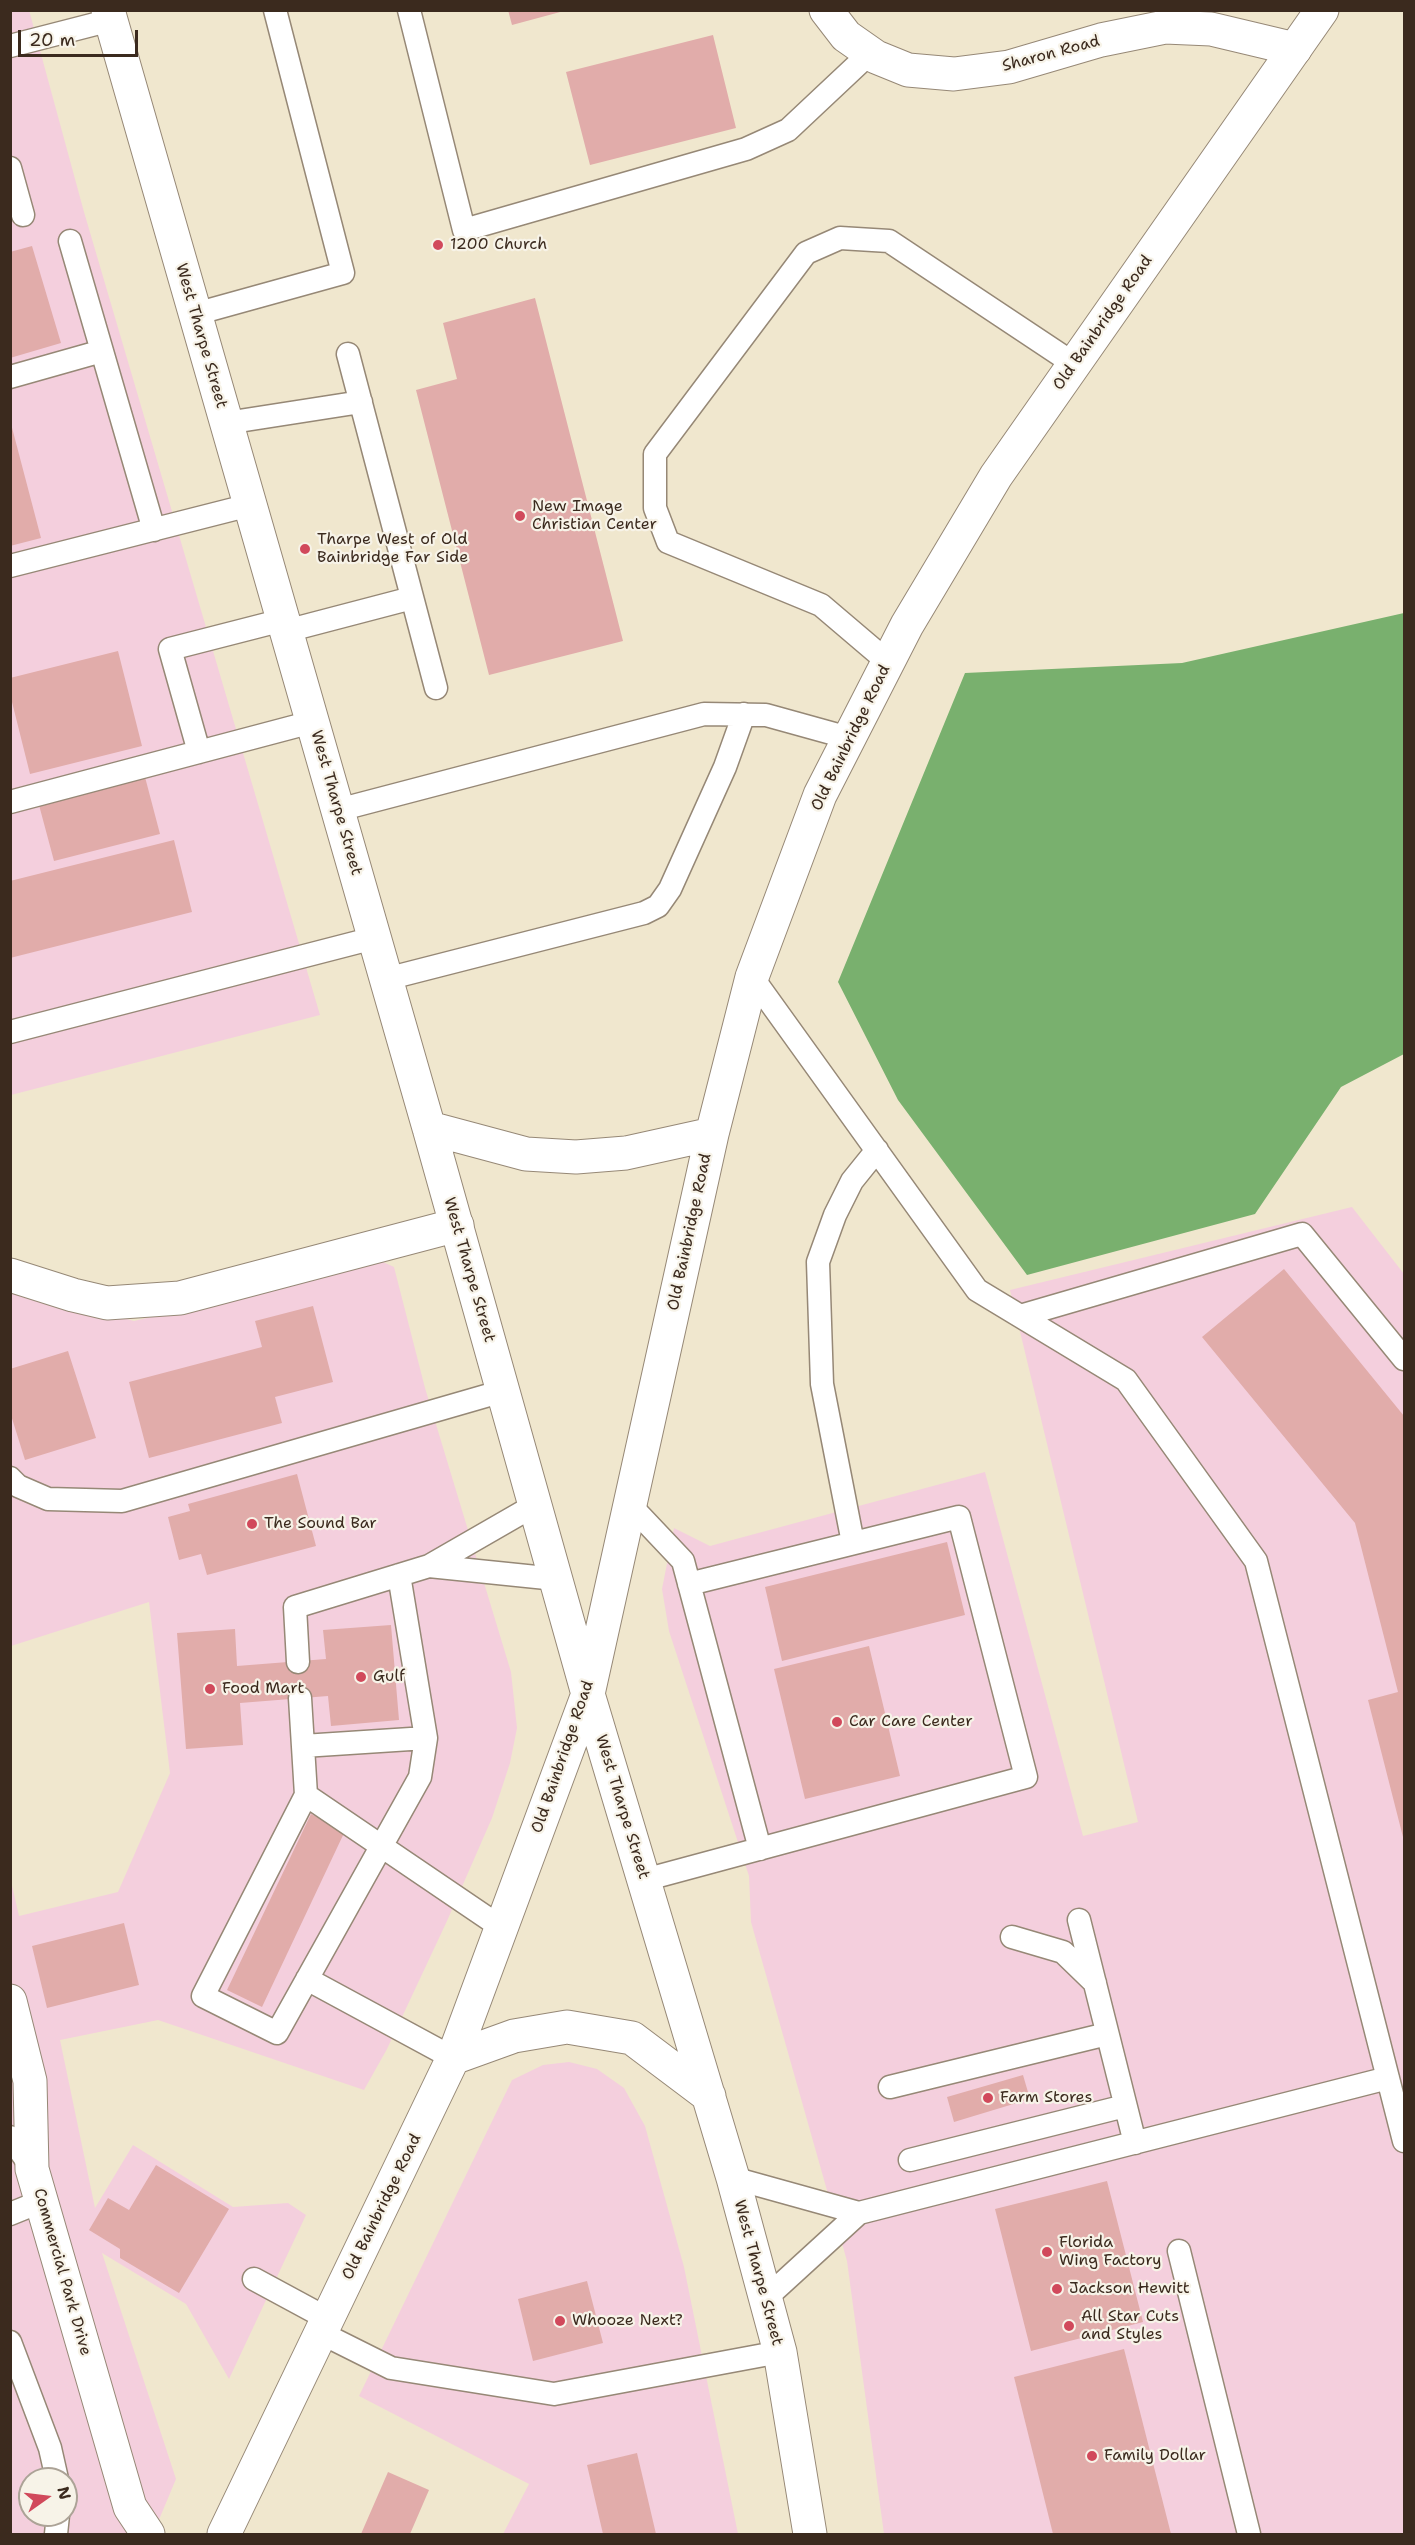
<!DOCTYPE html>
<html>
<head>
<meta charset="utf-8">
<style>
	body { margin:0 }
	#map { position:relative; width:1415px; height:2545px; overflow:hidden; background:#f0e7ce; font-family:"Shantell Sans",sans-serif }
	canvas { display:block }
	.frame { position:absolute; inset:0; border:12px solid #3b2a1e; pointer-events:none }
	.north { position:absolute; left:18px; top:2467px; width:60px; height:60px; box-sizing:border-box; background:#f7f3e8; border:2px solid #aca397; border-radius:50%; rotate:76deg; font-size:16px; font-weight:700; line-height:24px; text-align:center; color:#3b2a1e }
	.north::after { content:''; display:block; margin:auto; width:21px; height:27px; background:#d1495b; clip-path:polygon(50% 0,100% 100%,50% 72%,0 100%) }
	.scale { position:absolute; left:18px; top:30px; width:120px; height:27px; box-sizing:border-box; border:3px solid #3b2a1e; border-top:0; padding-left:8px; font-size:18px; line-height:21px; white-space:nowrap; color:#3b2a1e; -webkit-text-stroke:4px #f7f3e8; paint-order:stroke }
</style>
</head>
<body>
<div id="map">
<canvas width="1415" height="2545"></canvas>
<div class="frame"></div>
<div class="north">N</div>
<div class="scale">20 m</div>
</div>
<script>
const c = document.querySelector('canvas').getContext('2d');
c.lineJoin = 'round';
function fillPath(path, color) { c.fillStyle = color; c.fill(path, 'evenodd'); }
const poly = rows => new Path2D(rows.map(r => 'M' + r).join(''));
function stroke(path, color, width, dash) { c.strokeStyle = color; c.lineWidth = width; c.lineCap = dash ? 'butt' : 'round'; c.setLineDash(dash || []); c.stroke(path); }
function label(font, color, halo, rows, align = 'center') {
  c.font = font + ' "Shantell Sans",sans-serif'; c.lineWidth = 4.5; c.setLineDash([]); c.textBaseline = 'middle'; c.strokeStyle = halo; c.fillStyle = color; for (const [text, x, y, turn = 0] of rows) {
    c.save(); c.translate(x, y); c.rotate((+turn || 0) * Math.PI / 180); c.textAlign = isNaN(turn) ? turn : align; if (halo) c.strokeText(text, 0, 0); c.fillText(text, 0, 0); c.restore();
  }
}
const built = poly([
	[29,10,84,212,320,1015,11,1095,10,11],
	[1352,1207,1404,1274,1404,2534,884,2534,847,2261,751,1922,749,1876,669,1631,662,1589,674,1528,710,1546,985,1472,1083,1836,1138,1822,1010,1290],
	[383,1262,394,1267,425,1388,511,1672,517,1728,510,1763,492,1818,447,1921,387,2049,364,2090,158,2020,60,2040,95,2208,133,2145,233,2207,288,2203,306,2215,229,2379,186,2304,102,2253,176,2479,153,2534,10,2534,11,1881,19,1916,118,1892,170,1773,149,1602,11,1646,11,1287,134,1321],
	[30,2479,66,2479,66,2515,30,2515],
	[569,2062,597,2069,624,2088,645,2126,684,2267,738,2534,503,2534,529,2484,359,2396,512,2080,543,2065]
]);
const forest = poly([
	[1404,613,1404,1054,1341,1087,1255,1214,1027,1275,898,1100,838,982,965,673,1182,663]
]);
const building = poly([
	[508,10,564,10,564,11,512,25],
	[713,35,736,128,590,165,566,72],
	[32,246,61,343,10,358,10,252],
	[535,298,623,641,489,675,416,390,457,379,443,323],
	[10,420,41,538,10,546],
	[118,651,142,746,30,774,10,694,10,678],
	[145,777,160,834,54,861,39,805],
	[174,840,192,912,10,958,10,881],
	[1284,1269,1404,1416,1404,1841,1368,1700,1398,1692,1355,1523,1202,1337],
	[313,1306,333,1382,275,1397,282,1423,149,1458,129,1382,262,1347,255,1321],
	[68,1351,96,1438,25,1460,10,1412,10,1369],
	[297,1474,316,1546,207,1575,201,1554,179,1560,168,1517,190,1511,188,1504],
	[947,1542,965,1615,782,1661,765,1587],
	[391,1625,399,1720,331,1726,328,1696,240,1703,243,1745,186,1749,177,1633,235,1629,237,1666,326,1659,323,1630],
	[869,1646,900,1776,805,1799,774,1669],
	[311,1814,345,1831,262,2007,227,1990],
	[124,1923,139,1985,47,2008,32,1946],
	[1023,2075,1030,2099,954,2122,947,2097],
	[156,2165,229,2209,179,2293,120,2258,120,2249,89,2230,108,2198,129,2210],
	[1107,2181,1143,2322,1031,2351,995,2209],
	[587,2281,603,2343,533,2361,518,2299],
	[1124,2349,1171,2534,1053,2534,1014,2377],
	[637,2453,656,2534,603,2534,587,2465],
	[388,2472,429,2490,410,2534,361,2534]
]);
const lane = poly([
	[409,10,464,230,746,149,788,130,870,53],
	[10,46,111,20],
	[10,168,23,215],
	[70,241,154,530],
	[195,314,343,273,275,10],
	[348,354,436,688],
	[10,377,102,351],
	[226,423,361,402],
	[10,566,250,505],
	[286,631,412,598],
	[888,662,821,605,668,542,655,508,655,454,806,253,840,238,889,241,1074,364],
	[199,752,170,649,283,620],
	[10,802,312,722],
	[338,810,704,714,766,715,849,738],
	[752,977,977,1290,1126,1380,1256,1561,1404,2141],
	[386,979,644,913,658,906,670,889,725,767,744,714],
	[10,1032,374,938],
	[1020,1316,1302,1234,1404,1359],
	[10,1478,18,1486,48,1499,122,1501,503,1391],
	[630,1505,683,1561,760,1849],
	[853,1543,822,1384,818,1262,835,1215,852,1181,877,1150],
	[429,1566,556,1579],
	[298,1662,295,1607,429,1566,535,1505],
	[300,1698,306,1795,203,1996,277,2033,420,1777,426,1738,399,1575],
	[303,1746,426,1738],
	[306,1795,502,1928],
	[644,1880,1026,1777,959,1517,689,1584],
	[1079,1920,1135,2143],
	[1012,1937,1063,1952,1095,1983],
	[307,1979,453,2058],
	[890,2087,1107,2034],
	[10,2137,32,2168],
	[910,2160,1125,2106],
	[733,2178,859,2213],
	[10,2214,42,2201],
	[1179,2251,1249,2534],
	[254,2279,328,2319],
	[766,2298,859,2213,1388,2078],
	[321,2333,391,2368,554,2394,780,2352],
	[10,2342,50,2448,57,2479],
	[56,2534,58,2515]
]);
const street = poly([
	[826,10,846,36,876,57,908,70,954,74,1009,67,1101,40,1165,27,1211,29,1295,49],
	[10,1275,73,1295,107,1303,180,1298,457,1225],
	[10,2001,30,2081,32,2169,130,2507,148,2534]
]);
const secondary = poly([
	[108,10,429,1128,588,1694,733,2178,780,2352,810,2534],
	[429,1128,526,1154,576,1157,626,1153,712,1134],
	[453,2058,514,2036,567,2027,632,2038,709,2096],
	[224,2534,453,2058,588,1694,712,1134,752,977,820,795,907,625,996,476,1322,10]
]);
const markers = [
	[438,245,6,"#d1495b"],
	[520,516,6,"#d1495b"],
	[305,549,6,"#d1495b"],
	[252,1524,6,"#d1495b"],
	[361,1677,6,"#d1495b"],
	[210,1689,6,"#d1495b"],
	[837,1722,6,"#d1495b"],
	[988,2098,6,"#d1495b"],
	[1047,2252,6,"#d1495b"],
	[1057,2289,6,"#d1495b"],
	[560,2321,6,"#d1495b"],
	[1069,2326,6,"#d1495b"],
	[1092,2456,6,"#d1495b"]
];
const streetNames = [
	["Sharon Road",1051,54,-15],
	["Old Bainbridge Road",1103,323,-55],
	["West Tharpe Street",201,336,74],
	["Old Bainbridge Road",851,738,-64],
	["West Tharpe Street",336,803,74],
	["Old Bainbridge Road",690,1232,-78],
	["West Tharpe Street",469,1270,74],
	["Old Bainbridge Road",563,1757,-71],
	["West Tharpe Street",622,1807,73],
	["Old Bainbridge Road",382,2207,-64],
	["Commercial Park Drive",62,2272,74],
	["West Tharpe Street",758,2273,75]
];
const poiNames = [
	["1200 Church",450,245],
	["New Image",532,507],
	["Christian Center",532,525],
	["Tharpe West of Old",317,540],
	["Bainbridge Far Side",317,558],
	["The Sound Bar",264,1524],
	["Gulf",373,1677],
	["Food Mart",222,1689],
	["Car Care Center",849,1722],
	["Farm Stores",1000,2098],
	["Florida",1059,2243],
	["Wing Factory",1059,2261],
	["Jackson Hewitt",1069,2289],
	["All Star Cuts",1081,2317],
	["and Styles",1081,2335],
	["Whooze Next?",572,2321],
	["Family Dollar",1104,2456]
];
fillPath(built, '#f4cfdd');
fillPath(forest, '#79b06e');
fillPath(building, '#e1acaa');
stroke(lane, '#968876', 25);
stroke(street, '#968876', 35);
stroke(secondary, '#968876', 35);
stroke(lane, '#fff', 22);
stroke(street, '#fff', 33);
stroke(secondary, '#fff', 33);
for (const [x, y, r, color] of markers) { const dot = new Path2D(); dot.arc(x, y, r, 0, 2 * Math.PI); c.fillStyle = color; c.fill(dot); stroke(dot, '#f7f3e8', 2); }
label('16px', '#3b2a1e', '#f7f3e8', streetNames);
label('16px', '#3b2a1e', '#f7f3e8', poiNames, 'left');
</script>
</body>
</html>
